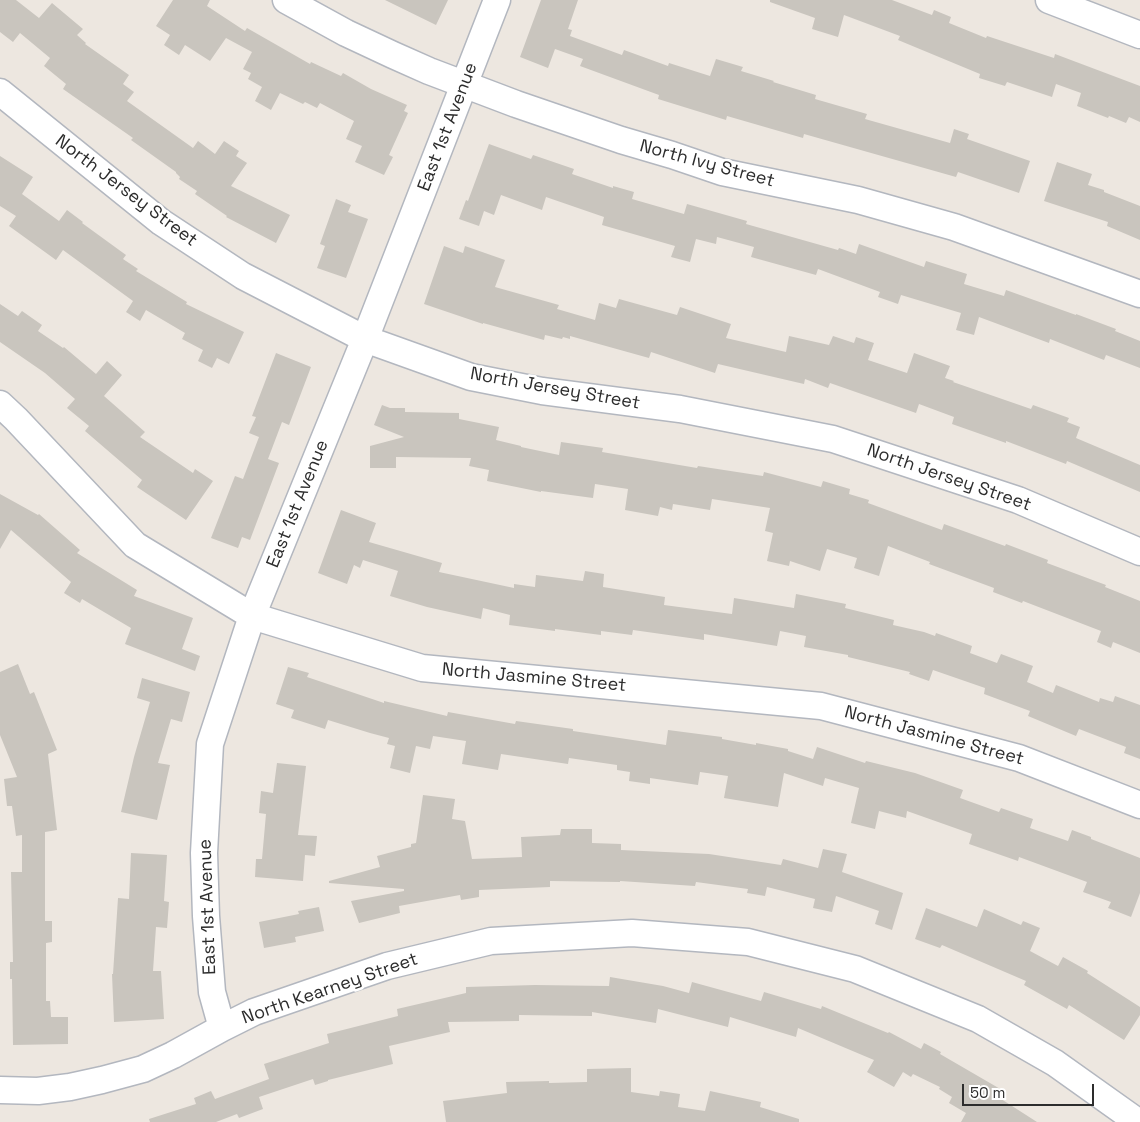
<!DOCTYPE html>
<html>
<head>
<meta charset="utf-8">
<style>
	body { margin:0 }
	#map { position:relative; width:1140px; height:1122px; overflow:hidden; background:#ede7e0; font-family:"Space Grotesk",sans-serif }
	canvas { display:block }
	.scale { position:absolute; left:962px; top:1084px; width:132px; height:22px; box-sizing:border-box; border:2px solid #2d2d2d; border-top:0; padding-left:6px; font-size:15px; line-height:18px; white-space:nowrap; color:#2d2d2d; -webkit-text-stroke:4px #fff; paint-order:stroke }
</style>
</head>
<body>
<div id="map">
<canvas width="1140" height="1122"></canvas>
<div class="scale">50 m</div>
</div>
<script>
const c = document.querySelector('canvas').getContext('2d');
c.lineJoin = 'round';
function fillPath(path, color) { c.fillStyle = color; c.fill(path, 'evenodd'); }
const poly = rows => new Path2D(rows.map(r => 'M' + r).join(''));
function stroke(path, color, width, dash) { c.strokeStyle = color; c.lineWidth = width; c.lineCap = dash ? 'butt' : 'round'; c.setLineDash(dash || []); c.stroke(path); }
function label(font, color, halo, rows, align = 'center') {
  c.font = font + ' "Space Grotesk",sans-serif'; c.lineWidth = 5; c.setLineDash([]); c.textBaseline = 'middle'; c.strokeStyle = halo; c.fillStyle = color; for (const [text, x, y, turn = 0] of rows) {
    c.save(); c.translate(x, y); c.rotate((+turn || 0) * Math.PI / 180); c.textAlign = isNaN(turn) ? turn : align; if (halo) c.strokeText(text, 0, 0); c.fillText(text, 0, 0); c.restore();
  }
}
const building = poly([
	[0,0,16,0,39,18,52,3,83,29,77,35,86,43,85,44,129,75,123,84,134,92,127,101,193,148,198,141,215,154,224,141,239,151,236,156,247,163,231,186,290,215,276,243,226,217,227,216,195,194,197,191,179,179,180,177,176,173,176,172,131,140,133,138,63,89,66,84,44,66,50,58,20,33,13,42,0,32],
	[173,0,210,0,207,6,245,31,247,28,310,64,311,62,341,76,343,73,371,89,407,105,404,111,408,113,389,155,393,157,384,175,355,162,362,146,346,139,354,121,320,103,317,108,305,102,303,104,280,93,271,110,255,101,262,87,248,79,251,73,243,69,252,52,226,38,210,61,185,45,179,55,164,45,170,35,156,26],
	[385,0,448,0,436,25],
	[541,0,578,0,568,29,572,30,570,36,622,55,624,50,668,66,669,63,710,76,716,59,743,67,741,71,774,81,773,82,816,95,815,99,867,114,865,119,950,143,954,129,969,134,967,139,1030,161,1019,193,958,172,956,177,804,134,803,138,727,116,726,120,658,99,659,95,580,66,583,59,555,49,548,68,520,57],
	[770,0,892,0,932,15,934,10,951,17,949,23,986,38,987,36,1054,58,1055,54,1140,86,1140,122,1129,117,1126,123,1109,116,1108,118,1077,106,1081,93,1056,84,1052,97,1007,82,1005,86,979,78,980,74,898,40,900,36,844,15,838,37,812,29,815,18,770,2],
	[489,144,531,159,533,155,574,169,572,174,613,188,613,186,634,192,632,199,684,214,687,204,747,221,746,224,838,250,839,248,856,254,859,244,924,267,926,261,967,274,964,284,1004,296,1006,290,1076,315,1076,314,1116,329,1115,331,1140,341,1140,368,1106,355,1104,360,1050,339,1049,343,979,317,974,335,956,330,961,313,901,295,898,304,878,297,880,292,818,269,816,275,751,257,754,247,717,237,716,244,696,239,690,262,671,257,675,246,602,225,604,217,546,197,542,210,501,195,494,215,484,211,479,226,459,219,466,200,468,201],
	[0,156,33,177,22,194,59,221,67,210,83,222,82,223,126,255,123,259,138,269,136,271,187,302,186,304,244,332,229,364,217,358,212,368,198,361,203,350,182,339,185,333,146,310,140,321,126,312,133,301,63,250,56,260,9,226,16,216,0,206],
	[1057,162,1092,174,1088,185,1104,190,1104,192,1140,206,1140,240,1107,226,1108,222,1044,201],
	[336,199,351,205,348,212,368,219,346,278,317,268,325,246,320,244],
	[444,246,463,253,465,246,505,260,495,287,559,305,557,309,595,320,599,303,616,308,619,299,677,315,680,307,731,324,726,338,786,352,789,336,829,345,833,336,854,343,856,337,874,343,868,360,907,373,914,353,950,366,945,378,954,381,953,382,1031,409,1033,405,1069,418,1067,422,1080,427,1076,438,1140,465,1140,492,1067,461,1066,464,1006,441,1006,443,952,424,954,417,919,404,916,413,830,383,828,388,805,379,804,384,718,364,715,373,651,352,649,358,570,336,570,339,563,337,562,339,545,335,544,340,483,323,483,324,424,304],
	[0,304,18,316,22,311,42,325,38,331,63,348,64,347,96,374,107,361,122,375,104,396,145,432,140,437,193,473,195,469,213,481,186,520,137,487,142,480,85,431,89,426,67,408,75,399,45,373,0,342],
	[276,353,311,367,289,425,282,422,268,459,279,463,250,540,242,537,238,548,211,538,235,476,243,479,259,437,249,433,256,417,252,416],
	[382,405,390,408,405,408,405,412,459,413,459,419,499,427,496,440,521,446,521,447,559,455,561,442,603,448,602,452,697,468,698,466,763,476,764,472,821,487,823,481,850,489,849,494,869,500,868,503,942,530,944,524,1005,546,1006,544,1048,560,1047,563,1106,585,1105,587,1140,601,1140,653,1113,642,1111,648,1097,642,1101,631,1023,601,1022,603,993,592,994,588,929,564,930,562,888,546,879,576,854,568,857,558,827,549,820,571,790,561,789,566,767,561,773,533,765,531,770,508,712,499,710,510,673,504,672,510,660,507,658,516,625,510,628,489,595,484,593,498,541,491,541,492,487,481,489,470,469,466,471,458,396,457,396,468,370,468,370,446,404,437,374,425],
	[0,494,38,515,39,514,80,550,77,553,137,590,134,596,193,618,182,649,200,656,195,671,125,644,131,628,82,599,80,603,64,593,71,582,11,530,0,549],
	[341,510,376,523,369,542,442,563,439,572,514,588,514,584,535,587,536,575,583,581,585,571,604,574,603,587,665,597,664,605,732,614,734,598,794,608,796,594,846,604,845,608,894,620,893,625,924,632,935,636,936,633,972,646,970,653,997,663,1001,654,1033,666,1027,682,1053,693,1056,685,1099,702,1100,698,1113,702,1115,696,1140,705,1140,759,1124,753,1126,747,1079,729,1076,736,1028,716,1030,711,984,694,985,688,933,670,929,681,909,674,910,672,848,657,848,655,804,647,806,636,780,631,777,646,704,634,704,640,633,630,632,635,601,631,601,635,555,629,555,631,509,625,510,615,483,608,481,619,427,607,390,596,398,571,363,560,360,568,354,565,347,584,318,573],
	[18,664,30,694,34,692,57,750,48,754,57,830,45,832,45,921,52,921,52,942,46,943,46,1001,50,1001,51,1017,68,1017,68,1044,13,1045,12,979,10,979,10,962,13,962,11,872,22,872,22,835,16,836,12,806,7,806,4,779,17,777,0,735,0,672],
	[288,667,309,673,307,677,384,703,384,701,447,716,448,712,515,724,516,721,573,729,573,731,666,745,668,730,722,737,722,739,756,745,756,743,788,749,788,751,813,759,817,747,865,763,866,761,915,773,963,790,960,798,999,812,1001,808,1033,819,1030,828,1068,841,1072,830,1091,837,1091,839,1140,858,1140,893,1131,917,1108,908,1111,902,1083,892,1087,882,1019,857,1018,861,969,844,972,834,907,811,906,818,879,811,875,829,851,823,859,788,825,778,823,786,784,773,778,807,724,798,728,776,700,772,698,785,650,778,650,784,629,781,630,772,617,770,617,765,569,758,568,764,501,754,498,770,462,764,466,741,433,736,430,749,416,746,410,773,390,768,395,746,387,744,389,738,370,733,328,720,325,729,291,718,294,710,276,704],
	[142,678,190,692,182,722,171,719,158,763,170,765,157,820,121,812,134,757,150,702,137,698],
	[277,763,306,766,298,835,317,836,315,856,305,855,303,881,255,877,256,859,262,859,266,814,259,813,261,791,273,793],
	[423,795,455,799,452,819,465,821,472,859,522,857,521,837,560,835,561,829,592,829,592,843,621,844,621,850,709,854,781,865,783,859,818,868,823,849,847,854,842,872,903,893,892,930,875,924,879,911,836,896,832,912,813,908,815,899,767,887,765,896,747,893,748,889,696,882,695,886,620,881,620,882,550,881,550,887,479,890,479,897,461,900,460,895,399,906,400,913,359,923,351,901,404,891,404,889,329,883,329,881,380,867,377,856,411,847,411,844,416,843],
	[131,853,167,855,164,901,169,902,167,928,156,927,153,971,161,971,164,1019,114,1022,112,974,113,974,118,898,129,899],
	[319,907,324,931,295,937,296,942,264,948,259,922,299,914,298,911],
	[926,908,977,927,984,909,1021,925,1023,921,1040,928,1030,951,1058,966,1063,957,1088,971,1087,973,1140,1007,1140,1015,1124,1040,1069,1005,1067,1009,1024,985,1026,981,942,945,940,948,915,939],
	[610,977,663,986,689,993,692,982,761,1001,764,992,821,1009,822,1006,888,1033,889,1032,921,1049,924,1043,941,1052,940,1054,1002,1090,998,1097,1037,1122,961,1122,966,1113,949,1103,952,1097,939,1089,940,1087,913,1074,911,1077,903,1072,894,1087,867,1072,874,1060,798,1028,796,1037,730,1017,728,1027,658,1009,656,1023,592,1012,592,1016,519,1015,519,1021,448,1022,450,1032,389,1046,393,1064,328,1080,328,1081,315,1085,313,1079,259,1097,263,1109,239,1118,237,1114,216,1122,150,1122,149,1119,196,1104,194,1098,211,1091,215,1099,269,1079,264,1064,329,1043,327,1034,398,1016,397,1009,466,993,466,987,535,985,609,986],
	[631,1068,631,1092,659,1096,660,1091,680,1094,678,1107,705,1111,710,1091,761,1102,760,1107,799,1119,799,1122,446,1122,443,1101,507,1093,506,1082,549,1081,549,1083,587,1082,587,1069]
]);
const minor = poly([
	[286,0,346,33,393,55,429,71,516,104,621,140,672,155,722,172,858,200,954,227,1140,294],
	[1049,0,1140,35],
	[0,92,161,222,243,276,365,339,471,377,542,391,680,409,833,439,1018,500,1140,552],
	[0,404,16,419,135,545,252,616,422,668,821,706,1019,758,1140,805],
	[222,1028,212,992,206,916,204,853,210,744,252,616,365,339,497,0],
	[0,1090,38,1091,70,1087,102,1080,143,1069,173,1055,222,1028,254,1012,387,966,491,941,632,933,748,942,855,969,978,1019,1055,1063,1138,1122]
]);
const streetNames = [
	["East 1st Avenue",448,127,-69],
	["North Ivy Street",707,164,15],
	["North Jersey Street",126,191,37],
	["North Jersey Street",555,389,10],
	["North Jersey Street",949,478,19],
	["East 1st Avenue",298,504,-68],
	["North Jasmine Street",534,678,5],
	["North Jasmine Street",934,736,15],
	["East 1st Avenue",208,907,-92],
	["North Kearney Street",330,989,-19]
];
fillPath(building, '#c9c5be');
stroke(minor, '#b3b7bf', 29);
stroke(minor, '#fff', 26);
label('18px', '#2d2d2d', '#fff', streetNames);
</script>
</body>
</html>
